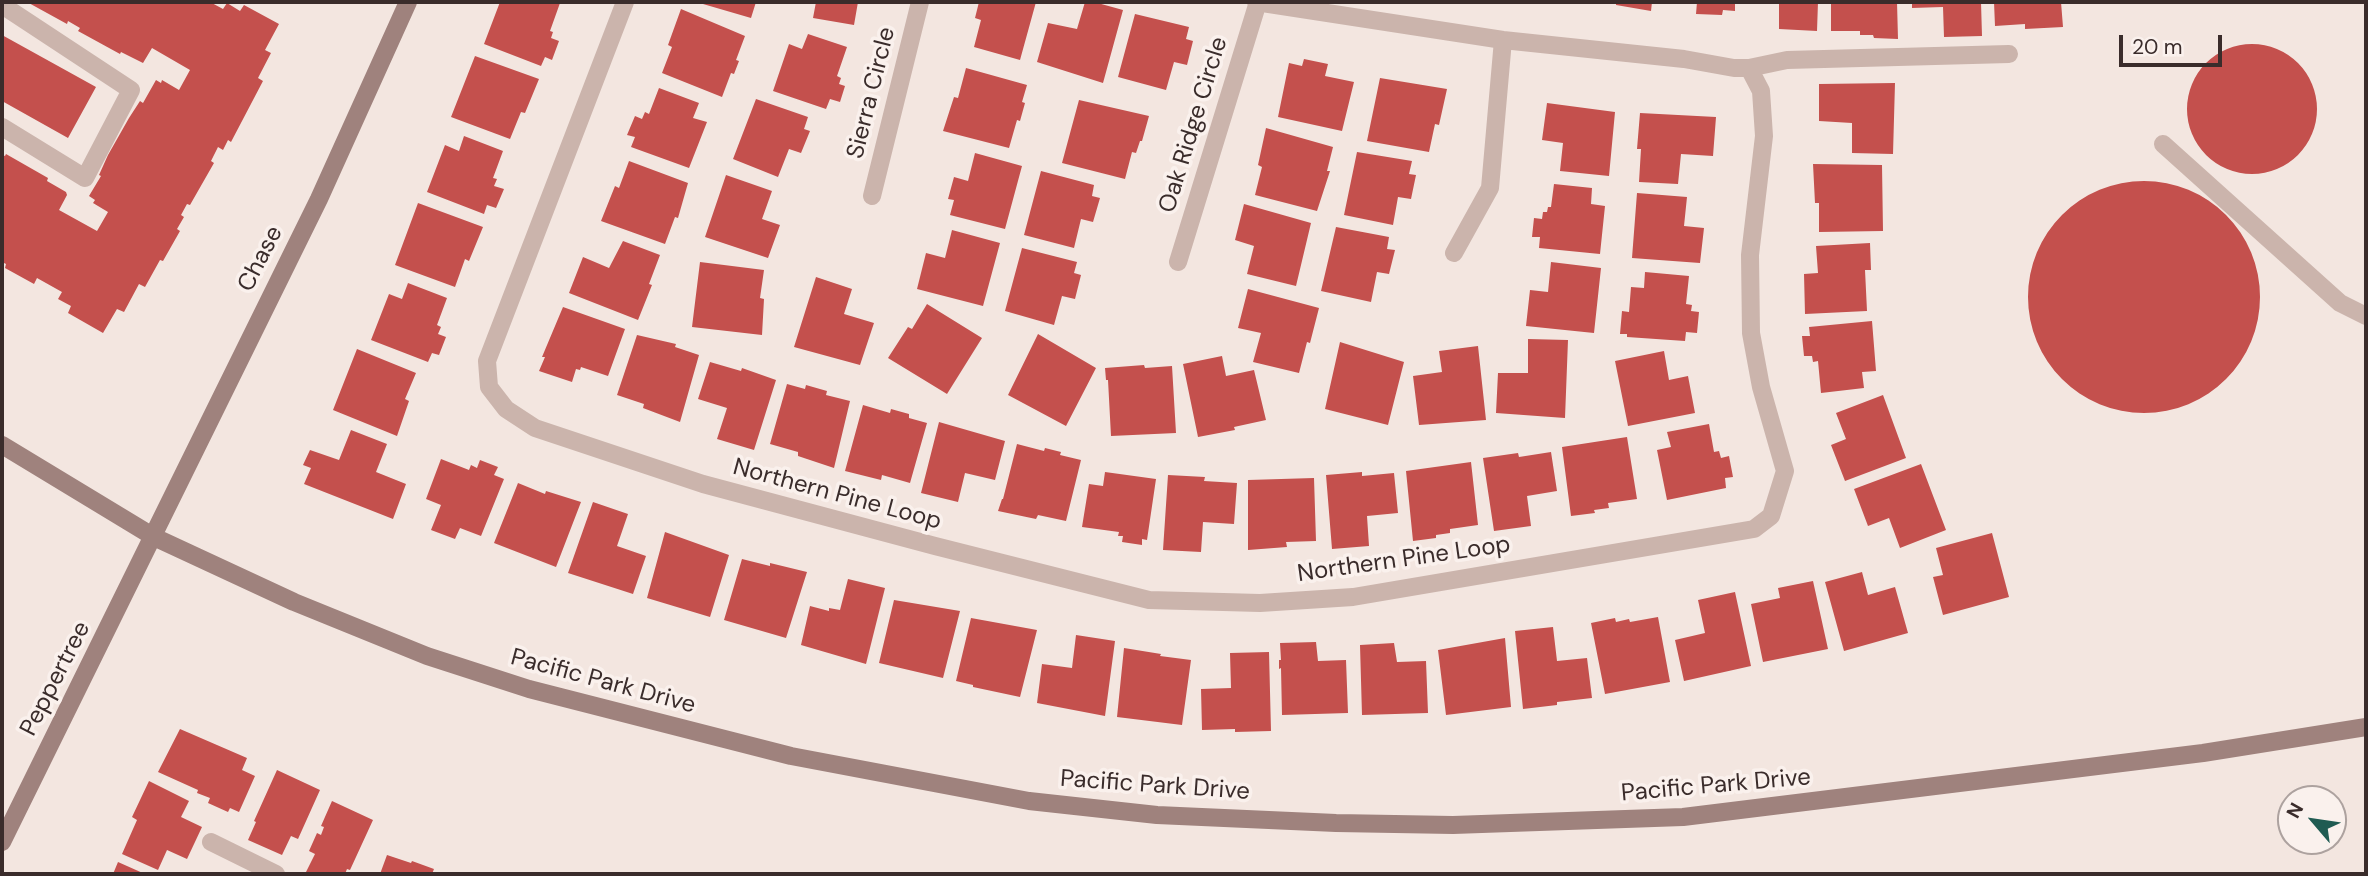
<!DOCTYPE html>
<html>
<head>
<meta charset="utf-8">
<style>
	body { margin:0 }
	#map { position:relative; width:2368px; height:876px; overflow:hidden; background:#f3e6e0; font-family:"DM Sans",sans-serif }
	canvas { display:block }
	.frame { position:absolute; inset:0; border:4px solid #3a2c2b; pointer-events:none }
	.north { position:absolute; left:2277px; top:785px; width:70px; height:70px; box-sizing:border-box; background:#faf1ed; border:2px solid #ada29f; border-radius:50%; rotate:299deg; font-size:19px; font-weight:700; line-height:28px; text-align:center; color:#3a2c2b }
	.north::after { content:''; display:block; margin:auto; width:24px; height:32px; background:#205b52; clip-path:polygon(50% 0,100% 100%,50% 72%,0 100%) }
	.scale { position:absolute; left:2119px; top:35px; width:103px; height:32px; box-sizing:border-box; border:4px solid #3a2c2b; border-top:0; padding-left:9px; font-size:21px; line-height:24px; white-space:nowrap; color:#3a2c2b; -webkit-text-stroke:5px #faf1ed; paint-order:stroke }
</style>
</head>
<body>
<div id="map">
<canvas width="2368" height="876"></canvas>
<div class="frame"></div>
<div class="north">N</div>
<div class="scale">20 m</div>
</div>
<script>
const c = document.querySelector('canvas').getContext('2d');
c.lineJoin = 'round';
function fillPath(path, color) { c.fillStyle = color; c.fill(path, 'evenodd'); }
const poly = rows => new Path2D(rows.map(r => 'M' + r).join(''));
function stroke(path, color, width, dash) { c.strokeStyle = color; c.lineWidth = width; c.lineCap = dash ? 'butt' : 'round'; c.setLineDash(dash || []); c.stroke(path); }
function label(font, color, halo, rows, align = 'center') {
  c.font = font + ' "DM Sans",sans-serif'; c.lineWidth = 7; c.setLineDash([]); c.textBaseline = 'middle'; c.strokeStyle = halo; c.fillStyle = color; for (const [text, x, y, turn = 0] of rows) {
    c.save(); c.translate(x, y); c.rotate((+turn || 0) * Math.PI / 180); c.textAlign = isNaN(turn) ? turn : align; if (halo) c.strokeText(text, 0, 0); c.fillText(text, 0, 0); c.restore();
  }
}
const building = poly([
	[27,2,210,2,223,9,227,3,240,11,244,5,279,24,265,50,271,53,258,78,263,81,231,142,228,140,223,150,218,147,211,161,214,163,190,205,187,204,181,215,184,217,177,229,180,231,163,261,160,260,145,287,139,284,124,312,117,309,103,333,68,313,71,306,58,299,62,292,37,278,34,284,5,268,6,264,2,262,2,155,5,156,6,154,48,178,47,181,66,192,67,195,59,210,97,231,108,212,93,203,95,200,89,196,101,176,99,175,108,155,129,118,140,101,143,103,156,80,161,83,162,80,179,90,190,70,152,48,143,63,121,52,120,54,78,31,80,28,68,21,67,24],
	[500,2,560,3,550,31,553,32,551,38,559,41,552,60,545,57,541,66,484,44],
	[704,2,756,2,751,18,703,4],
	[816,2,858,2,854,25,813,18],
	[979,2,1036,2,1020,60,974,47,981,20,975,18],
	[1085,2,1094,2,1123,10,1103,83,1037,62,1048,23,1077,29],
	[1616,2,1652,2,1651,11,1616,5],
	[1697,2,1735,2,1735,11,1723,10,1722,15,1696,14],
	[1779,2,1818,2,1817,31,1779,29],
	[1831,2,1897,2,1898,39,1874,38,1873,35,1860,35,1860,31,1831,31],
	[1912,2,1981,2,1982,36,1944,37,1943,7,1912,8],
	[1994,2,2061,2,2063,27,2025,29,2025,24,1995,26],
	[681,9,745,36,736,60,739,61,734,74,731,73,722,97,662,73,672,47,668,45],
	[1135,14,1189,27,1186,39,1193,41,1187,65,1174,62,1166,90,1118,77],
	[808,34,847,47,837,76,841,78,839,84,845,86,840,102,830,99,826,109,773,91,789,44,802,49],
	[2,35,96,87,68,138,2,101],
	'2187 109a65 65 0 1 1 130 0a65 65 0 1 1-130 0Z',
	[475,56,539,79,525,113,521,112,510,139,451,117],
	[1304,59,1328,64,1325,76,1354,82,1342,131,1278,117,1289,63,1302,66],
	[966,68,1027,85,1022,102,1025,103,1020,121,1017,120,1009,148,943,131,954,97,958,98],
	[1380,78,1447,89,1439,125,1435,124,1429,152,1367,141],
	[1895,83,1893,154,1852,153,1852,123,1819,121,1819,84],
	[659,88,699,103,693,118,707,122,689,168,631,147,635,137,627,135,635,116,642,119,645,112,649,114],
	[756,99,808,117,804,129,810,131,801,153,789,149,778,177,733,159],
	[1079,100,1149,116,1142,141,1140,141,1136,153,1132,152,1125,179,1062,163],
	[1547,103,1615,112,1609,176,1560,171,1563,143,1542,140],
	[1640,113,1716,117,1713,156,1681,154,1678,184,1639,182,1641,149,1637,149],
	[1266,128,1333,147,1327,171,1330,171,1317,211,1255,195,1262,167,1258,165],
	[464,136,503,151,493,178,497,179,494,186,504,189,496,208,487,205,484,214,427,192,445,145,459,151],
	[1357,152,1412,161,1409,174,1416,175,1411,199,1398,197,1393,225,1344,215],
	[975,153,1022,166,1005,229,950,215,954,200,948,199,954,177,968,181],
	[629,161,688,183,678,218,675,217,665,244,601,221,615,186,619,188],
	[1813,164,1882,165,1883,231,1819,232,1819,203,1815,203],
	[1041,171,1094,185,1092,196,1100,198,1093,222,1081,219,1074,248,1024,235],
	[726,175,772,191,762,219,780,225,768,258,705,237],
	'2028 297a116 116 0 1 1 232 0a116 116 0 1 1-232 0Z',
	[1554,184,1592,188,1591,204,1605,206,1600,254,1539,248,1540,237,1532,237,1534,218,1542,219,1543,212,1547,212,1548,207,1551,207],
	[1637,193,1687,197,1684,226,1704,228,1700,263,1632,258],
	[418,203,483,227,469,261,465,259,455,287,395,265],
	[1244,204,1311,223,1296,286,1247,274,1254,246,1235,240],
	[1336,227,1389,237,1387,249,1395,250,1389,274,1377,272,1371,302,1321,291],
	[952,230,1000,243,983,306,917,289,926,253,945,258],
	[623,241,660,255,649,284,652,285,638,320,569,293,583,257,609,268],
	[1870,243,1871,270,1865,270,1867,311,1805,314,1804,274,1818,273,1816,246],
	[1022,248,1077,262,1074,273,1081,275,1075,299,1062,296,1054,325,1005,311],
	[700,262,764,270,760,298,764,299,762,335,692,327],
	[1551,262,1601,268,1594,333,1526,326,1530,290,1548,292],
	[1645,272,1689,276,1686,304,1692,305,1691,311,1699,312,1697,333,1686,332,1685,341,1627,337,1627,334,1620,334,1622,311,1629,312,1631,287,1644,288],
	[816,277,852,289,844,314,874,323,860,365,794,347],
	[408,283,447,298,437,325,441,327,438,334,446,337,439,355,432,353,428,362,371,340,389,294,402,299],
	[1248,289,1319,308,1310,343,1307,342,1299,373,1253,362,1261,333,1238,328],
	[927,304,982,338,947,394,888,358,908,327,912,329],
	[563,307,625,329,608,376,581,367,580,370,576,369,572,382,539,371,545,357,542,357],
	[1872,321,1876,371,1862,372,1864,388,1821,393,1818,361,1813,362,1812,356,1804,356,1802,336,1810,336,1809,327],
	[1038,334,1096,368,1066,426,1008,395],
	[637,335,676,344,675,347,699,355,680,422,643,408,644,404,617,395],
	[1528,339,1568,340,1565,418,1496,413,1498,373,1528,373],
	[1340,342,1404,362,1388,425,1325,409],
	[1478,346,1486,420,1419,425,1413,376,1442,372,1439,351],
	[357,349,416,373,405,399,409,401,397,436,333,410],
	[1664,351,1669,380,1688,376,1695,413,1628,426,1615,361],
	[1222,356,1226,376,1254,370,1266,420,1234,427,1235,430,1198,437,1183,364],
	[710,362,741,371,742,368,776,380,754,450,717,439,727,408,698,399],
	[1144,365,1145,368,1172,366,1176,433,1111,436,1108,380,1106,380,1105,368],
	[787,384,805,389,806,385,827,391,826,395,850,401,834,468,798,456,798,452,770,444],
	[1883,395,1906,458,1845,481,1831,445,1846,439,1836,413],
	[863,405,890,413,891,409,909,414,909,418,927,423,910,483,882,475,881,480,845,471],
	[939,422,1005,441,995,480,965,473,958,502,921,493],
	[1709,424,1714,452,1719,451,1721,458,1729,456,1733,477,1725,478,1726,488,1667,500,1657,450,1671,447,1667,432],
	[351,430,387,444,376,472,406,484,393,519,304,484,311,468,303,465,310,450,339,460],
	[1627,437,1637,499,1608,503,1609,508,1594,510,1595,513,1571,516,1562,447],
	[1017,444,1044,451,1045,448,1061,452,1060,455,1081,460,1066,521,1038,515,1036,519,998,511,1002,499,1003,499],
	[1551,452,1557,491,1527,496,1531,526,1494,531,1483,458,1518,453,1519,457],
	[441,459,469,470,471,465,477,468,480,460,498,467,494,475,504,479,481,536,460,528,455,539,431,530,441,505,426,499],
	[1471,462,1478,525,1450,529,1450,533,1436,535,1436,538,1413,541,1406,471],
	[1921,464,1946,530,1900,548,1889,518,1868,526,1854,489],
	[1105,472,1156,479,1147,540,1142,539,1142,545,1122,542,1123,536,1118,536,1119,532,1082,527,1089,484,1103,486],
	[1362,472,1362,476,1394,473,1398,513,1367,516,1369,546,1332,549,1326,475],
	[1168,475,1205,477,1204,481,1237,483,1234,524,1203,522,1201,552,1163,550],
	[1314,478,1316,541,1286,542,1287,547,1248,550,1248,480],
	[518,483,545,494,546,491,581,502,556,567,494,543],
	[593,502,628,514,617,546,646,556,633,594,568,573],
	[665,532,729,555,710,617,647,598],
	[1992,533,2009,597,1943,615,1933,577,1943,575,1936,548],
	[742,559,770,566,770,563,807,572,786,638,724,620],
	[1862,572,1868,595,1895,587,1908,633,1844,651,1825,582],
	[848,579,885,588,866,664,801,645,810,606,829,611,829,608,840,610],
	[1813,581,1828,649,1763,662,1751,604,1780,598,1778,588],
	[1735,592,1751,666,1684,681,1675,640,1705,633,1698,600],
	[894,600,960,611,943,678,879,663],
	[1658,617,1670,682,1605,694,1591,623,1615,618,1616,622,1629,619,1630,622],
	[971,618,1037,630,1020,697,973,687,973,685,956,681],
	[1553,627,1557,661,1587,658,1592,698,1557,702,1557,705,1523,709,1515,631],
	[1076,635,1115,641,1105,716,1037,703,1042,664,1072,668],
	[1505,638,1511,707,1446,715,1438,650],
	[1316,642,1318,661,1346,660,1348,713,1282,715,1281,668,1279,669,1279,660,1281,660,1280,643],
	[1394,643,1397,662,1426,661,1428,713,1362,715,1360,645],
	[1124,648,1161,654,1160,656,1191,660,1182,725,1117,717],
	[1269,652,1271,731,1235,732,1235,729,1202,730,1201,689,1231,688,1230,653],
	[180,729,247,758,242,770,255,776,239,812,230,808,228,812,208,803,210,798,197,793,198,790,158,772],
	[277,770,320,790,298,839,291,836,282,855,248,840,256,822,254,821],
	[149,781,189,801,181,817,202,827,187,859,167,850,158,870,122,854,137,820,132,817],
	[332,801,373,820,350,870,347,869,345,874,310,874,306,872,315,854,309,851,317,833,321,835,324,827,321,826],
	[387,855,411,863,412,861,434,869,432,874,380,874],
	[118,862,145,874,113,874]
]);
const lane = poly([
	[2,5,131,90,85,178,2,127],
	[2163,144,2340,303,2366,316],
	[211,842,276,874]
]);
const street = poly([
	[625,2,487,361,489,387,506,409,535,428,703,484,935,546,1149,600,1260,603,1353,597,1754,529,1771,516,1785,471,1761,387,1751,333,1750,255,1764,136,1761,91,1749,68,1734,68,1684,59,1503,40,1256,2],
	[1749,68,1787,60,2009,54],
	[872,196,920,2],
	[1454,253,1490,188,1503,40],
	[1178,262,1258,2]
]);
const secondary = poly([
	[2,445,154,537,294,602,427,656,529,689,791,756,1029,801,1157,815,1336,823,1453,825,1683,817,2203,753,2366,727],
	[2,842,319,199,408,2]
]);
const streetNames = [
	["Sierra Circle",872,93,-76],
	["Oak Ridge Circle",1194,125,-73],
	["Chase",261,259,-63],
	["Northern Pine Loop",837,495,15],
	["Northern Pine Loop",1404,560,-8],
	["Peppertree",56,679,-63],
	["Pacific Park Drive",603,682,15],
	["Pacific Park Drive",1155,786,4],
	["Pacific Park Drive",1716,786,-5]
];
fillPath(building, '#c4504d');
stroke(lane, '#cbb4ac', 18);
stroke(street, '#cbb4ac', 18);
stroke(secondary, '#9f827d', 18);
label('24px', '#3a2c2b', '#faf1ed', streetNames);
</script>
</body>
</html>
